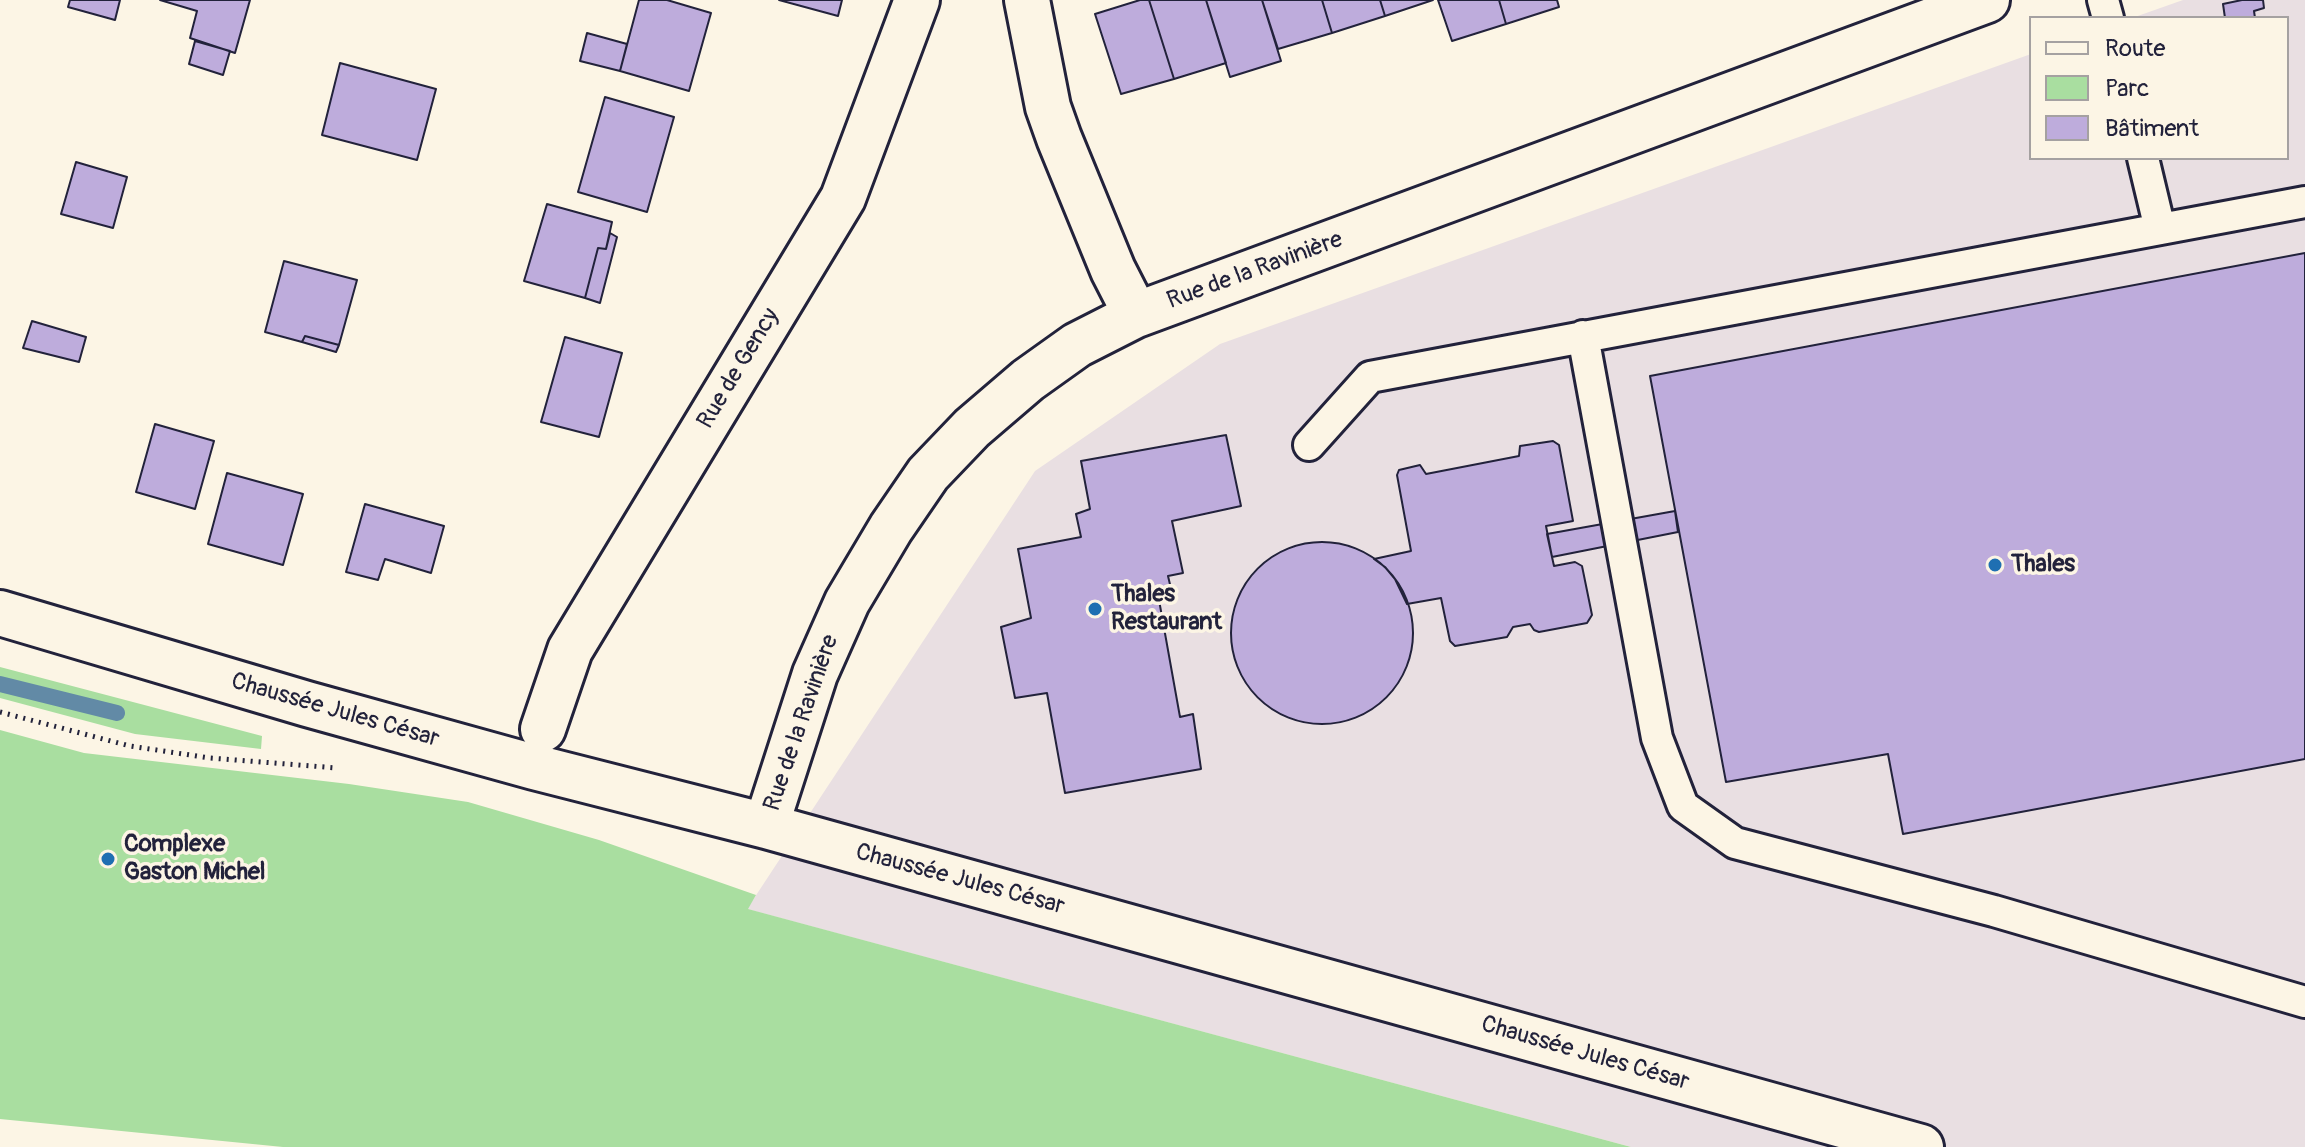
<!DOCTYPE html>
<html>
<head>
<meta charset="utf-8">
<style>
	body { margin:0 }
	#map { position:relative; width:2305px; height:1147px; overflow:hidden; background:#fcf5e5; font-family:Pangolin,sans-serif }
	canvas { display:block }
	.legend { position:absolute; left:2029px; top:16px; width:260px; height:144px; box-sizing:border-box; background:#fcf5e5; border:2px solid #a5a1a1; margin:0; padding:10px 14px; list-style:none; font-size:24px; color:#22223b }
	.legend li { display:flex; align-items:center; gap:16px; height:40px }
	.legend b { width:40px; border:2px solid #a5a1a1 }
</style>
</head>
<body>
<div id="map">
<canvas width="2305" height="1147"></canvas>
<ul class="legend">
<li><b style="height:10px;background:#fcf5e5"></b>Route</li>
<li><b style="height:22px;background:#a9dea0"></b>Parc</li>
<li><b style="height:22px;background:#beacdc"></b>Bâtiment</li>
</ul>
</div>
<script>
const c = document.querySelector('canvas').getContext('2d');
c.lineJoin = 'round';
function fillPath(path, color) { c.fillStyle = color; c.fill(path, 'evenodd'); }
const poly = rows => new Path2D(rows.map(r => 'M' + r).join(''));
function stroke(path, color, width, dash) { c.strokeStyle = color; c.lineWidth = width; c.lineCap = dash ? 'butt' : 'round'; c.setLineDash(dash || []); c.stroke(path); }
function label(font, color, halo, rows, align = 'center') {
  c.font = font + ' Pangolin,sans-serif'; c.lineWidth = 7; c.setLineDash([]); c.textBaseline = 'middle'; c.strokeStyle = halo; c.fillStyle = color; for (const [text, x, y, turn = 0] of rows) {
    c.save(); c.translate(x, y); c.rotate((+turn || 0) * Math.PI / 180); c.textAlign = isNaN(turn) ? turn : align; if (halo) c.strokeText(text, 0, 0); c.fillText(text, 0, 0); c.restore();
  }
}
const built = poly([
	[2183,0,2305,0,2305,1147,1631,1147,747,909,1035,471,1220,344,2031,54,2031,158,2287,158,2287,18,2132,18]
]);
const green = poly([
	[0,667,262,736,261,749,135,734,0,698],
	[0,730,84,753,349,784,468,802,599,840,756,895,748,909,1631,1147,283,1147,0,1119]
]);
const stream = poly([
	[0,684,117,713]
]);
const building = poly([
	[70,0,120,0,115,20,68,7,70,0],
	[160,0,250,0,235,53,190,38,197,11,160,0],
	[639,0,667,0,711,13,689,91,620,71,639,0],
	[779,0,842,0,838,16,779,0],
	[1140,0,1149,0,1174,79,1121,94,1095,14,1140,0],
	[1149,0,1206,0,1226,63,1174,79,1149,0],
	[1206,0,1262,0,1281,61,1230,77,1206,0],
	[1262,0,1322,0,1332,33,1278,49,1262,0],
	[1322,0,1380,0,1385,16,1332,33,1322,0],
	[1380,0,1433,0,1385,16,1380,0],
	[1438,0,1499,0,1506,24,1452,41,1438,0],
	[1499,0,1557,0,1559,7,1506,24,1499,0],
	[2263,0,2264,8,2254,11,2255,18,2225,18,2223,4,2242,0,2263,0],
	[587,33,627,44,620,71,580,61,587,33],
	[195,41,230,51,223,75,189,64,195,41],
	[340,63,436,89,417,160,322,135,340,63],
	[605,97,674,117,647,212,578,192,605,97],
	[76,162,127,177,113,228,61,214,76,162],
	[547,204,612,222,606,249,598,248,585,298,524,281,547,204],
	[610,233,617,237,600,303,585,298,598,248,606,249,610,233],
	[2305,253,2305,759,1903,834,1888,754,1726,782,1650,376,2305,253],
	[284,261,357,280,339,345,305,336,302,342,265,332,284,261],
	[32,321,86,337,79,362,23,348,32,321],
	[305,336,339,345,336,352,302,342,305,336],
	[565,337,622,353,599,437,541,422,565,337],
	[155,424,214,441,195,509,136,492,155,424],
	[1226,435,1241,506,1172,521,1183,573,1168,576,1173,597,1159,600,1180,717,1193,714,1201,769,1065,793,1047,693,1015,698,1001,627,1031,618,1018,549,1081,537,1076,514,1090,509,1081,461,1226,435],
	[1553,441,1559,445,1573,521,1546,526,1552,557,1554,566,1575,562,1582,566,1592,615,1587,623,1539,632,1534,630,1530,624,1513,627,1507,637,1455,646,1450,641,1441,598,1407,604,1395,579,1385,567,1374,559,1411,551,1397,475,1399,470,1420,465,1426,474,1519,456,1520,446,1553,441],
	[227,473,303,494,283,565,208,544,227,473],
	[365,504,444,526,431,573,385,559,378,580,346,572,365,504],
	[1675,511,1678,532,1552,557,1547,534,1675,511],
	'1231 633a91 91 0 1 1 182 0a91 91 0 1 1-182 0Z'
]);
const path = poly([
	[0,712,130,746,210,758,337,768]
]);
const lane = poly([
	[2103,0,2108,18],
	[2143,158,2160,229],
	[1583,336,1657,738,1683,806,1735,843,1994,911,2305,1002],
	[1309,445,1370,377,2305,202]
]);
const street = poly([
	[543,729,570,650,843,198,917,0]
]);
const secondary = poly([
	[1027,0,1048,107,1059,138,1113,270,1136,315],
	[0,613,307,704,534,767,766,826,1921,1147],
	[766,826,815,674,847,602,891,528,928,474,972,428,1028,380,1077,345,1136,315,1987,0]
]);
const markers = [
	[1995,565,8,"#1f6fb2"],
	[1095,609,8,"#1f6fb2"],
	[108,859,8,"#1f6fb2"]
];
const streetNames = [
	["Rue de la Ravinière",1255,271,-20],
	["Rue de Gency",739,369,-59],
	["Chaussée Jules César",335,711,16],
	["Rue de la Ravinière",802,723,-71],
	["Chaussée Jules César",960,880,15],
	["Chaussée Jules César",1585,1054,16]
];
const poiNames = [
	["Thales",2011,565],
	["Thales",1111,595],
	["Restaurant",1111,623],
	["Complexe",124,845],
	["Gaston Michel",124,873]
];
fillPath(built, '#e9dfe2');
fillPath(green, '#a9dea0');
stroke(stream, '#628aa6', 16);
fillPath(building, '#beacdc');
stroke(building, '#22223b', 2);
stroke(lane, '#22223b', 36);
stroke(street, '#22223b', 50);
stroke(secondary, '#22223b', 50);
stroke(path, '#22223b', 5, [2, 6]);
stroke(lane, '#fcf5e5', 30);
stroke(street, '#fcf5e5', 44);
stroke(secondary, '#fcf5e5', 44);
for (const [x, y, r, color] of markers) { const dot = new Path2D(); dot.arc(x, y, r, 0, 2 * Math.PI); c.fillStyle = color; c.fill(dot); stroke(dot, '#fcf5e5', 3); }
label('24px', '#22223b', '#fcf5e5', streetNames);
label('bold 24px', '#22223b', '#fcf5e5', poiNames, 'left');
</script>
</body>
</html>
